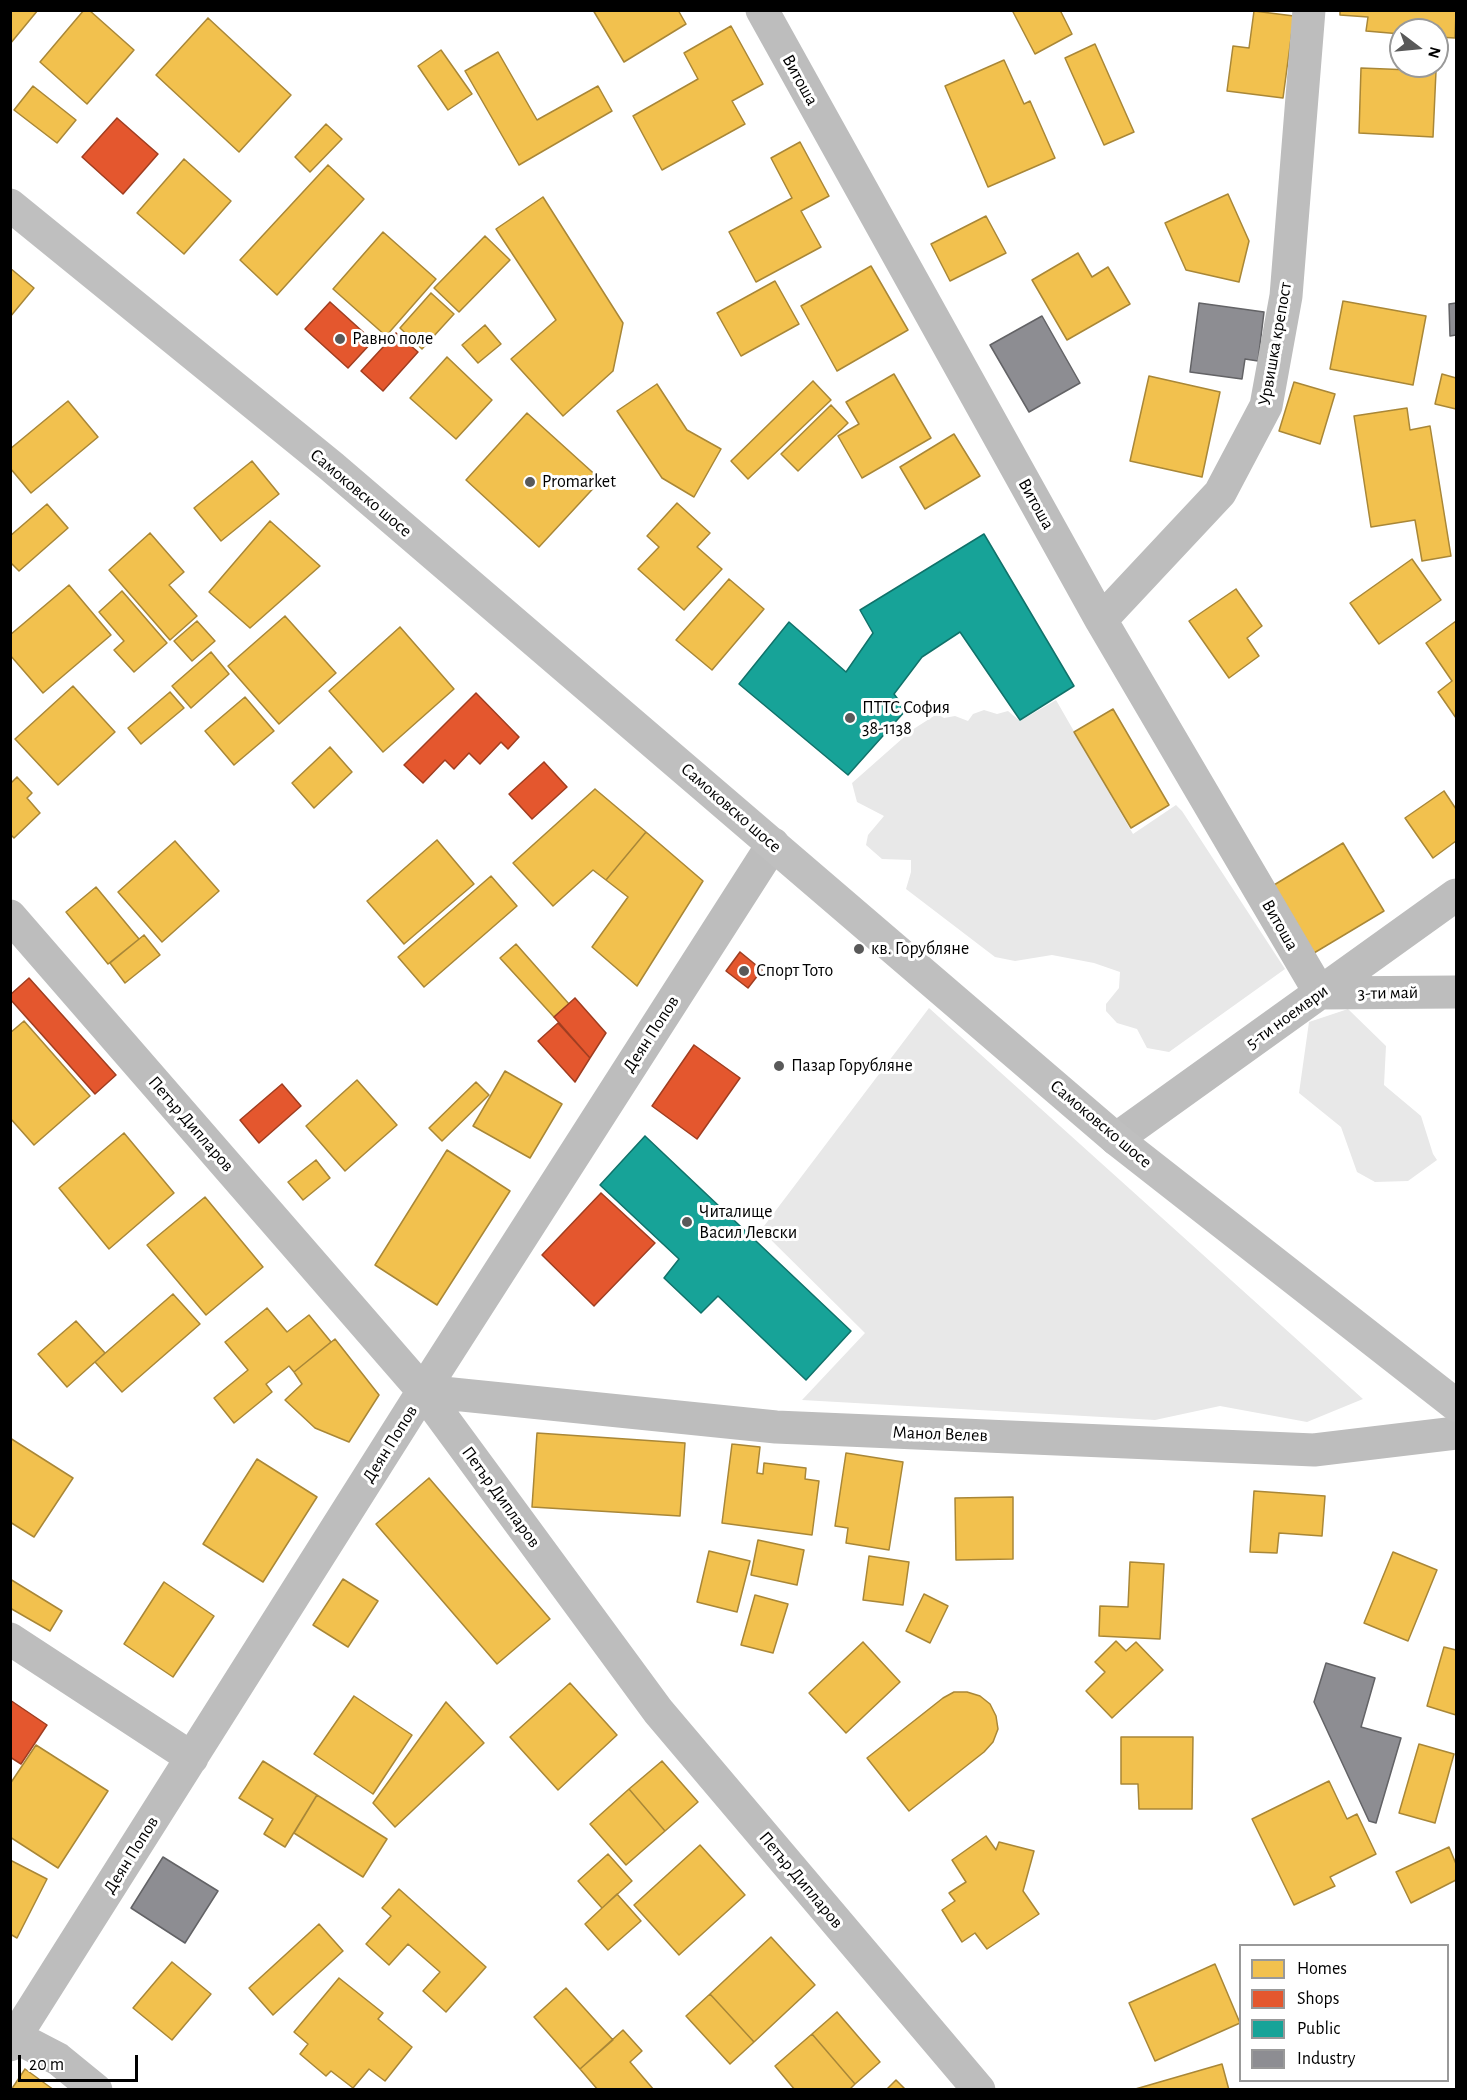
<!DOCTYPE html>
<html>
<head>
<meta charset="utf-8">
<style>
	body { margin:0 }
	#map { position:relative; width:1467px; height:2100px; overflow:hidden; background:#fff; font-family:"Alegreya Sans",sans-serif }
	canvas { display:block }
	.frame { position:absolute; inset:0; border:12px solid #000; pointer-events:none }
	.legend { position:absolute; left:1239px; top:1944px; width:210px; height:138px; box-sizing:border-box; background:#fff; border:2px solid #999; margin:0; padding:8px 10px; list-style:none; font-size:18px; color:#000 }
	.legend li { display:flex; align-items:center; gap:12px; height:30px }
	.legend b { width:30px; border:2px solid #999 }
	.north { position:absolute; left:1389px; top:18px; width:60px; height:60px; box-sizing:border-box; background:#fff; border:2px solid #999; border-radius:50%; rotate:106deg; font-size:16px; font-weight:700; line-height:24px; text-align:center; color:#000 }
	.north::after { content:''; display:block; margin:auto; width:21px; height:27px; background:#595959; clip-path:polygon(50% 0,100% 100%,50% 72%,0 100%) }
	.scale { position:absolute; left:18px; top:2055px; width:120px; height:27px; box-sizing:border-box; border:3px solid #000; border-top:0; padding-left:8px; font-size:18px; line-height:21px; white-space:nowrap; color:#000; -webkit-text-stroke:4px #fff; paint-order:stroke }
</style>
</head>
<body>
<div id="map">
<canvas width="1467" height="2100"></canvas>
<div class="frame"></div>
<ul class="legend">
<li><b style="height:16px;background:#f2c14e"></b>Homes</li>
<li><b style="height:16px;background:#e4572e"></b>Shops</li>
<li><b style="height:16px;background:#17a398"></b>Public</li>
<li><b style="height:16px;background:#8d8d92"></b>Industry</li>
</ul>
<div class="north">N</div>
<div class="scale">20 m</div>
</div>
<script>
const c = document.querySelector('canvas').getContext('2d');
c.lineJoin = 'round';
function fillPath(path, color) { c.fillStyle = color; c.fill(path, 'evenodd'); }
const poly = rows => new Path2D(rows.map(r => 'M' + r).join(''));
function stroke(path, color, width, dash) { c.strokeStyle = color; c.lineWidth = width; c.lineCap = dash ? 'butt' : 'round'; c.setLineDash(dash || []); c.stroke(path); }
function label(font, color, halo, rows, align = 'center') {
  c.font = font + ' "Alegreya Sans",sans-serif'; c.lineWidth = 6; c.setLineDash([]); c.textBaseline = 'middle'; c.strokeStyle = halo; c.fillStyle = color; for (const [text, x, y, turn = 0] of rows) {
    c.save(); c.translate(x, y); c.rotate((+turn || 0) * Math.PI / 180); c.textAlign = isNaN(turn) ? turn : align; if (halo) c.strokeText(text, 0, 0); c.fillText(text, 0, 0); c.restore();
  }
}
const green = poly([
	[1056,700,1133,834,1176,805,1182,811,1285,969,1169,1052,1147,1048,1137,1029,1117,1023,1106,1011,1106,1004,1119,988,1120,972,1094,963,1052,955,1015,961,995,957,906,889,911,872,911,860,882,859,866,845,868,835,884,816,857,802,852,783,912,730,937,714,944,718,955,716,968,721,973,714,984,710,997,714,1008,711,1020,721],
	[929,1008,1363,1399,1307,1422,1220,1406,1155,1420,802,1400,865,1333,761,1230],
	[1348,1009,1386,1046,1384,1085,1421,1116,1433,1154,1437,1160,1408,1181,1375,1182,1357,1172,1341,1127,1299,1093,1309,1022]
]);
const homes = poly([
	[10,10,38,10,10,44,10,10],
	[84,10,89,10,134,50,87,104,40,62,84,10],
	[593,10,678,10,686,24,624,62,593,10],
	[1012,10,1060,10,1072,34,1035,54,1012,10],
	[1340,10,1456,10,1455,38,1437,37,1437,30,1401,30,1401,34,1366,31,1368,17,1340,15,1340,10],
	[1254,11,1294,16,1283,98,1227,91,1233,46,1249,48,1254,11],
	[208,18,291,95,239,152,156,75,208,18],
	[731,26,763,84,732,101,745,124,662,170,633,116,698,79,684,53,731,26],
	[1095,44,1134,132,1104,145,1065,58,1095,44],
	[441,50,472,94,448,110,418,66,441,50],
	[498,52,537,120,598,86,612,111,519,165,465,71,498,52],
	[1004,60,1024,104,1030,101,1055,158,988,187,945,86,1004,60],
	[1361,68,1436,71,1433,137,1359,133,1361,68],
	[33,86,76,120,57,143,14,110,33,86],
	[326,124,342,139,310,172,295,157,326,124],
	[800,142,829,196,801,211,821,247,756,282,729,232,792,198,771,158,800,142],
	[184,159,231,201,184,254,137,213,184,159],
	[328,165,364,199,277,295,240,260,328,165],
	[1228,194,1249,241,1239,282,1186,270,1165,223,1228,194],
	[543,197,623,323,613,371,563,416,511,359,556,320,496,229,543,197],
	[986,216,1006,253,950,281,931,244,986,216],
	[383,232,436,279,386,336,333,289,383,232],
	[485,236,510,260,459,312,434,288,485,236],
	[1078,253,1092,277,1108,267,1130,304,1067,340,1032,280,1078,253],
	[871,266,908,330,837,371,801,306,871,266],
	[10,268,34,288,10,317,10,268],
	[775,281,799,324,741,356,717,313,775,281],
	[431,293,454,314,422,349,400,328,431,293],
	[1343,301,1426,316,1413,385,1330,369,1343,301],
	[485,325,501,344,478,363,462,345,485,325],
	[447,357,492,400,456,439,410,398,447,357],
	[894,374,931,438,862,478,838,436,859,424,846,402,894,374],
	[1442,374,1456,378,1456,409,1435,404,1442,374],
	[1149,376,1220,392,1202,477,1130,461,1149,376],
	[813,381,831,400,748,479,731,461,813,381],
	[1294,382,1335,394,1320,444,1279,431,1294,382],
	[657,384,687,430,721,449,694,497,662,478,617,411,657,384],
	[68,401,98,437,31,493,10,468,10,449,68,401],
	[831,405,848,423,798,471,781,454,831,405],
	[1407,408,1410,430,1430,426,1451,556,1422,561,1415,520,1371,527,1354,416,1407,408],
	[527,413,601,480,539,547,466,480,527,413],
	[954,434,980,476,925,509,900,467,954,434],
	[252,461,279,494,221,541,194,508,252,461],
	[677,503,710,533,697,547,722,569,684,610,638,569,659,547,647,536,677,503],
	[47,504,68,528,19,571,10,562,10,536,47,504],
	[270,521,320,566,250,628,209,592,270,521],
	[150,533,184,572,169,585,197,616,170,640,109,570,150,533],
	[1412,559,1441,600,1379,644,1350,603,1412,559],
	[729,579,764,609,712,670,676,640,729,579],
	[69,585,111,635,43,693,10,655,10,635,69,585],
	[1236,589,1262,626,1247,638,1259,656,1229,678,1189,621,1236,589],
	[122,591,167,643,134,672,114,650,124,641,99,612,122,591],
	[285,616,336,673,279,724,228,666,285,616],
	[197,621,215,641,192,661,174,641,197,621],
	[1456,621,1456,718,1438,692,1452,681,1426,643,1456,621],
	[400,627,454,689,383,752,329,691,400,627],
	[211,652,229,674,191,708,172,686,211,652],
	[73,686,115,732,58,785,15,739,73,686],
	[170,692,184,708,141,744,128,728,170,692],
	[245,697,274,731,234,765,205,731,245,697],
	[1113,709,1169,805,1131,828,1074,732,1113,709],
	[330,747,352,772,314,808,292,783,330,747],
	[17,777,32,793,27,798,40,813,14,838,10,834,10,784,17,777],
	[595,789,646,832,606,880,593,870,553,906,513,863,595,789],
	[1444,791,1456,809,1456,841,1433,858,1405,818,1444,791],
	[646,832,703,881,637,986,592,947,628,897,606,880,646,832],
	[437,840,474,884,404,944,367,901,437,840],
	[175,841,219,891,162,942,118,892,175,841],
	[1343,843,1384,911,1314,953,1274,885,1343,843],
	[491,876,517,906,424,987,398,957,491,876],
	[96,887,139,939,108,964,66,912,96,887],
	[144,935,160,955,125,983,110,963,144,935],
	[516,944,569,1004,554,1017,500,958,516,944],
	[24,1021,90,1096,34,1145,10,1118,10,1033,24,1021],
	[505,1071,562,1104,530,1158,473,1126,505,1071],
	[357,1080,397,1125,345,1171,306,1126,357,1080],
	[476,1082,489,1095,442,1141,429,1128,476,1082],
	[124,1133,174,1193,109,1249,59,1188,124,1133],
	[447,1150,510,1191,437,1305,375,1265,447,1150],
	[316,1160,330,1178,303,1200,288,1182,316,1160],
	[205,1197,263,1267,206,1315,147,1245,205,1197],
	[173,1294,200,1324,122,1392,95,1362,173,1294],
	[267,1308,287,1332,309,1315,331,1342,294,1372,289,1366,266,1384,272,1392,234,1423,214,1398,248,1370,225,1342,267,1308],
	[76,1321,105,1353,67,1387,38,1354,76,1321],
	[335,1339,379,1395,349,1442,315,1428,285,1400,302,1384,294,1372,335,1339],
	[537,1433,685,1443,680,1516,532,1507,537,1433],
	[10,1438,73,1478,34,1537,10,1522,10,1438],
	[732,1444,760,1447,757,1473,763,1474,764,1463,806,1468,805,1479,819,1481,812,1535,722,1523,732,1444],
	[846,1453,903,1462,889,1550,846,1543,848,1528,835,1526,846,1453],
	[257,1459,317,1497,263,1582,203,1544,257,1459],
	[429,1478,550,1619,497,1664,376,1524,429,1478],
	[1254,1491,1325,1496,1322,1536,1279,1533,1277,1553,1250,1552,1254,1491],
	[1013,1497,1013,1559,956,1560,955,1498,1013,1497],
	[758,1540,804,1550,797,1585,751,1575,758,1540],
	[709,1551,750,1561,737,1612,697,1602,709,1551],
	[1393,1552,1437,1570,1408,1641,1364,1623,1393,1552],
	[869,1556,909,1562,903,1605,863,1600,869,1556],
	[1130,1562,1164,1564,1160,1639,1099,1636,1100,1606,1128,1607,1130,1562],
	[10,1579,62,1611,50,1631,10,1608,10,1579],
	[343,1579,378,1601,348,1647,313,1625,343,1579],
	[164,1582,214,1616,173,1677,124,1644,164,1582],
	[924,1594,948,1606,930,1643,906,1631,924,1594],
	[755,1595,788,1604,773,1653,741,1645,755,1595],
	[1116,1641,1126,1651,1136,1642,1163,1670,1112,1718,1086,1691,1105,1672,1095,1662,1116,1641],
	[863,1642,900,1682,846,1733,809,1693,863,1642],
	[1444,1647,1456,1650,1456,1715,1427,1706,1444,1647],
	[570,1683,617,1735,558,1790,510,1737,570,1683],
	[954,1692,967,1692,980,1696,990,1704,996,1716,998,1729,993,1742,984,1752,909,1811,867,1758,943,1698,954,1692],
	[354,1696,412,1735,373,1794,314,1754,354,1696],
	[446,1702,484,1743,395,1827,373,1803,446,1702],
	[1121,1737,1193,1737,1192,1809,1139,1809,1138,1784,1121,1784,1121,1737],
	[1419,1744,1454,1754,1435,1823,1399,1813,1419,1744],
	[36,1745,108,1791,58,1868,10,1837,10,1784,36,1745],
	[263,1761,317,1795,285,1847,264,1834,273,1819,239,1798,263,1761],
	[662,1761,698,1802,665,1831,629,1789,662,1761],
	[1329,1781,1347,1819,1357,1814,1376,1854,1330,1877,1335,1886,1294,1905,1252,1819,1329,1781],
	[629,1789,665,1831,626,1865,590,1824,629,1789],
	[317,1795,387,1839,363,1877,294,1833,317,1795],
	[986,1836,996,1850,999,1842,1034,1851,1023,1891,1039,1914,987,1949,975,1933,962,1942,942,1910,955,1901,949,1893,966,1882,952,1860,986,1836],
	[700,1845,745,1895,679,1955,634,1905,700,1845],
	[1449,1847,1456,1864,1456,1880,1411,1903,1396,1872,1449,1847],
	[608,1854,632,1881,602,1908,578,1881,608,1854],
	[10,1860,47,1879,17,1938,10,1934,10,1860],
	[399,1889,486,1967,446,2012,423,1991,440,1972,408,1944,389,1965,366,1944,391,1916,382,1908,399,1889],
	[617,1894,641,1921,608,1950,585,1924,617,1894],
	[319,1924,343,1951,273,2015,249,1988,319,1924],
	[771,1937,815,1985,754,2042,710,1994,771,1937],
	[172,1962,211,1994,172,2040,133,2008,172,1962],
	[1215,1964,1240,2023,1155,2061,1129,2003,1215,1964],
	[339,1978,383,2013,378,2019,412,2047,385,2081,369,2069,353,2088,331,2071,326,2076,300,2054,308,2044,294,2032,339,1978],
	[566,1988,613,2040,580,2069,534,2017,566,1988],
	[710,1994,754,2042,730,2064,686,2016,710,1994],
	[837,2012,880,2062,855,2084,812,2034,837,2012],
	[623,2030,642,2051,630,2062,654,2090,598,2090,580,2069,623,2030],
	[812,2034,855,2084,849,2090,795,2090,775,2066,812,2034],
	[1222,2064,1229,2090,1132,2090,1222,2064],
	[25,2069,54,2090,11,2090,25,2069],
	[896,2080,906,2090,886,2090,896,2080]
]);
const shops = poly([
	[117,118,158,154,123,194,82,157,117,118],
	[330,302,373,341,348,368,305,329,330,302],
	[396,333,418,352,383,391,361,371,396,333],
	[476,693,519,737,508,749,501,742,480,764,469,753,454,769,445,760,423,783,404,765,476,693],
	[544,762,567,787,532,819,509,794,544,762],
	[740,952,762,970,748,988,726,971,740,952],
	[29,978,116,1075,95,1094,10,999,10,995,29,978],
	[575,998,606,1033,590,1058,554,1017,575,998],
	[558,1023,590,1058,575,1082,538,1041,558,1023],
	[694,1045,740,1078,697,1139,652,1106,694,1045],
	[282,1084,301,1106,259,1143,240,1120,282,1084],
	[601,1193,655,1243,594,1306,542,1255,601,1193],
	[10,1700,47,1725,21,1764,10,1757,10,1700]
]);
const public = poly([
	[984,534,1074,686,1020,720,960,632,922,657,894,694,906,710,848,775,739,684,789,622,846,672,873,633,860,610,984,534],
	[645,1136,851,1331,806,1380,718,1296,701,1313,664,1278,679,1259,600,1185,645,1136]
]);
const industry = poly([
	[1199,303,1264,312,1258,361,1245,359,1242,379,1190,372,1199,303],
	[1456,303,1456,335,1450,336,1449,304,1456,303],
	[1042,316,1080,383,1029,412,990,345,1042,316],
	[1326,1663,1375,1678,1361,1727,1401,1738,1376,1823,1369,1821,1314,1702,1326,1663],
	[163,1857,218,1891,185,1943,131,1908,163,1857]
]);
const minor = poly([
	[762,10,1101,620,1320,993,1456,992],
	[1101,620,1220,493,1266,406,1286,296,1309,10],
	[10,916,423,1391,658,1711,979,2090],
	[1116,1139,1456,895],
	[423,1391,776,1427,1314,1450,1456,1433],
	[10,1639,192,1758],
	[10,2034,58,2059,96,2090],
	[10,2045,423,1391,773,844]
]);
const secondary = poly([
	[10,205,331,466,1116,1139,1456,1405]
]);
const markers = [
	[340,339,6,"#595959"],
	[530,482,6,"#595959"],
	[850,718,6,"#595959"],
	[859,949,6,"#595959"],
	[744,971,6,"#595959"],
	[779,1066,6,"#595959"],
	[687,1222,6,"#595959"]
];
const streetNames = [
	["Витоша",800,80,61],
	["Урвишка крепост",1275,344,-80],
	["Самоковско шосе",361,493,40],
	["Витоша",1036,504,61],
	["Самоковско шосе",731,808,41],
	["Витоша",1280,925,60],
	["3-ти май",1388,993,-1],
	["5-ти ноември",1287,1017,-36],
	["Деян Попов",651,1034,-57],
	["Петър Дипларов",191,1124,49],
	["Самоковско шосе",1101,1124,40],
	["Манол Велев",940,1434,2],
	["Деян Попов",390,1444,-58],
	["Петър Дипларов",501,1497,54],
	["Деян Попов",131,1855,-58],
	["Петър Дипларов",801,1880,50]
];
const poiNames = [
	["Равно поле",352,339],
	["Promarket",542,482],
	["ПТТС София",862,708],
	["38-1138",862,729],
	["кв. Горубляне",871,949],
	["Спорт Тото",756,971],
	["Пазар Горубляне",791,1066],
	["Читалище",699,1212],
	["Васил Левски",699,1233]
];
fillPath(green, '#e8e8e8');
fillPath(homes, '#f2c14e');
stroke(homes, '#a98737', 1.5);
fillPath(shops, '#e4572e');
stroke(shops, '#a03d20', 1.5);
fillPath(public, '#17a398');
stroke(public, '#10726a', 1.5);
fillPath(industry, '#8d8d92');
stroke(industry, '#636366', 1.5);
stroke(minor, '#bdbdbd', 33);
stroke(secondary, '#bfbfbf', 33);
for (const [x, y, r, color] of markers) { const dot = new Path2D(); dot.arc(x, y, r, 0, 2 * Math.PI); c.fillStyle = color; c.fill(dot); stroke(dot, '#fff', 2); }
label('18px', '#000', '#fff', streetNames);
label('18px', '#000', '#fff', poiNames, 'left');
</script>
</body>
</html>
